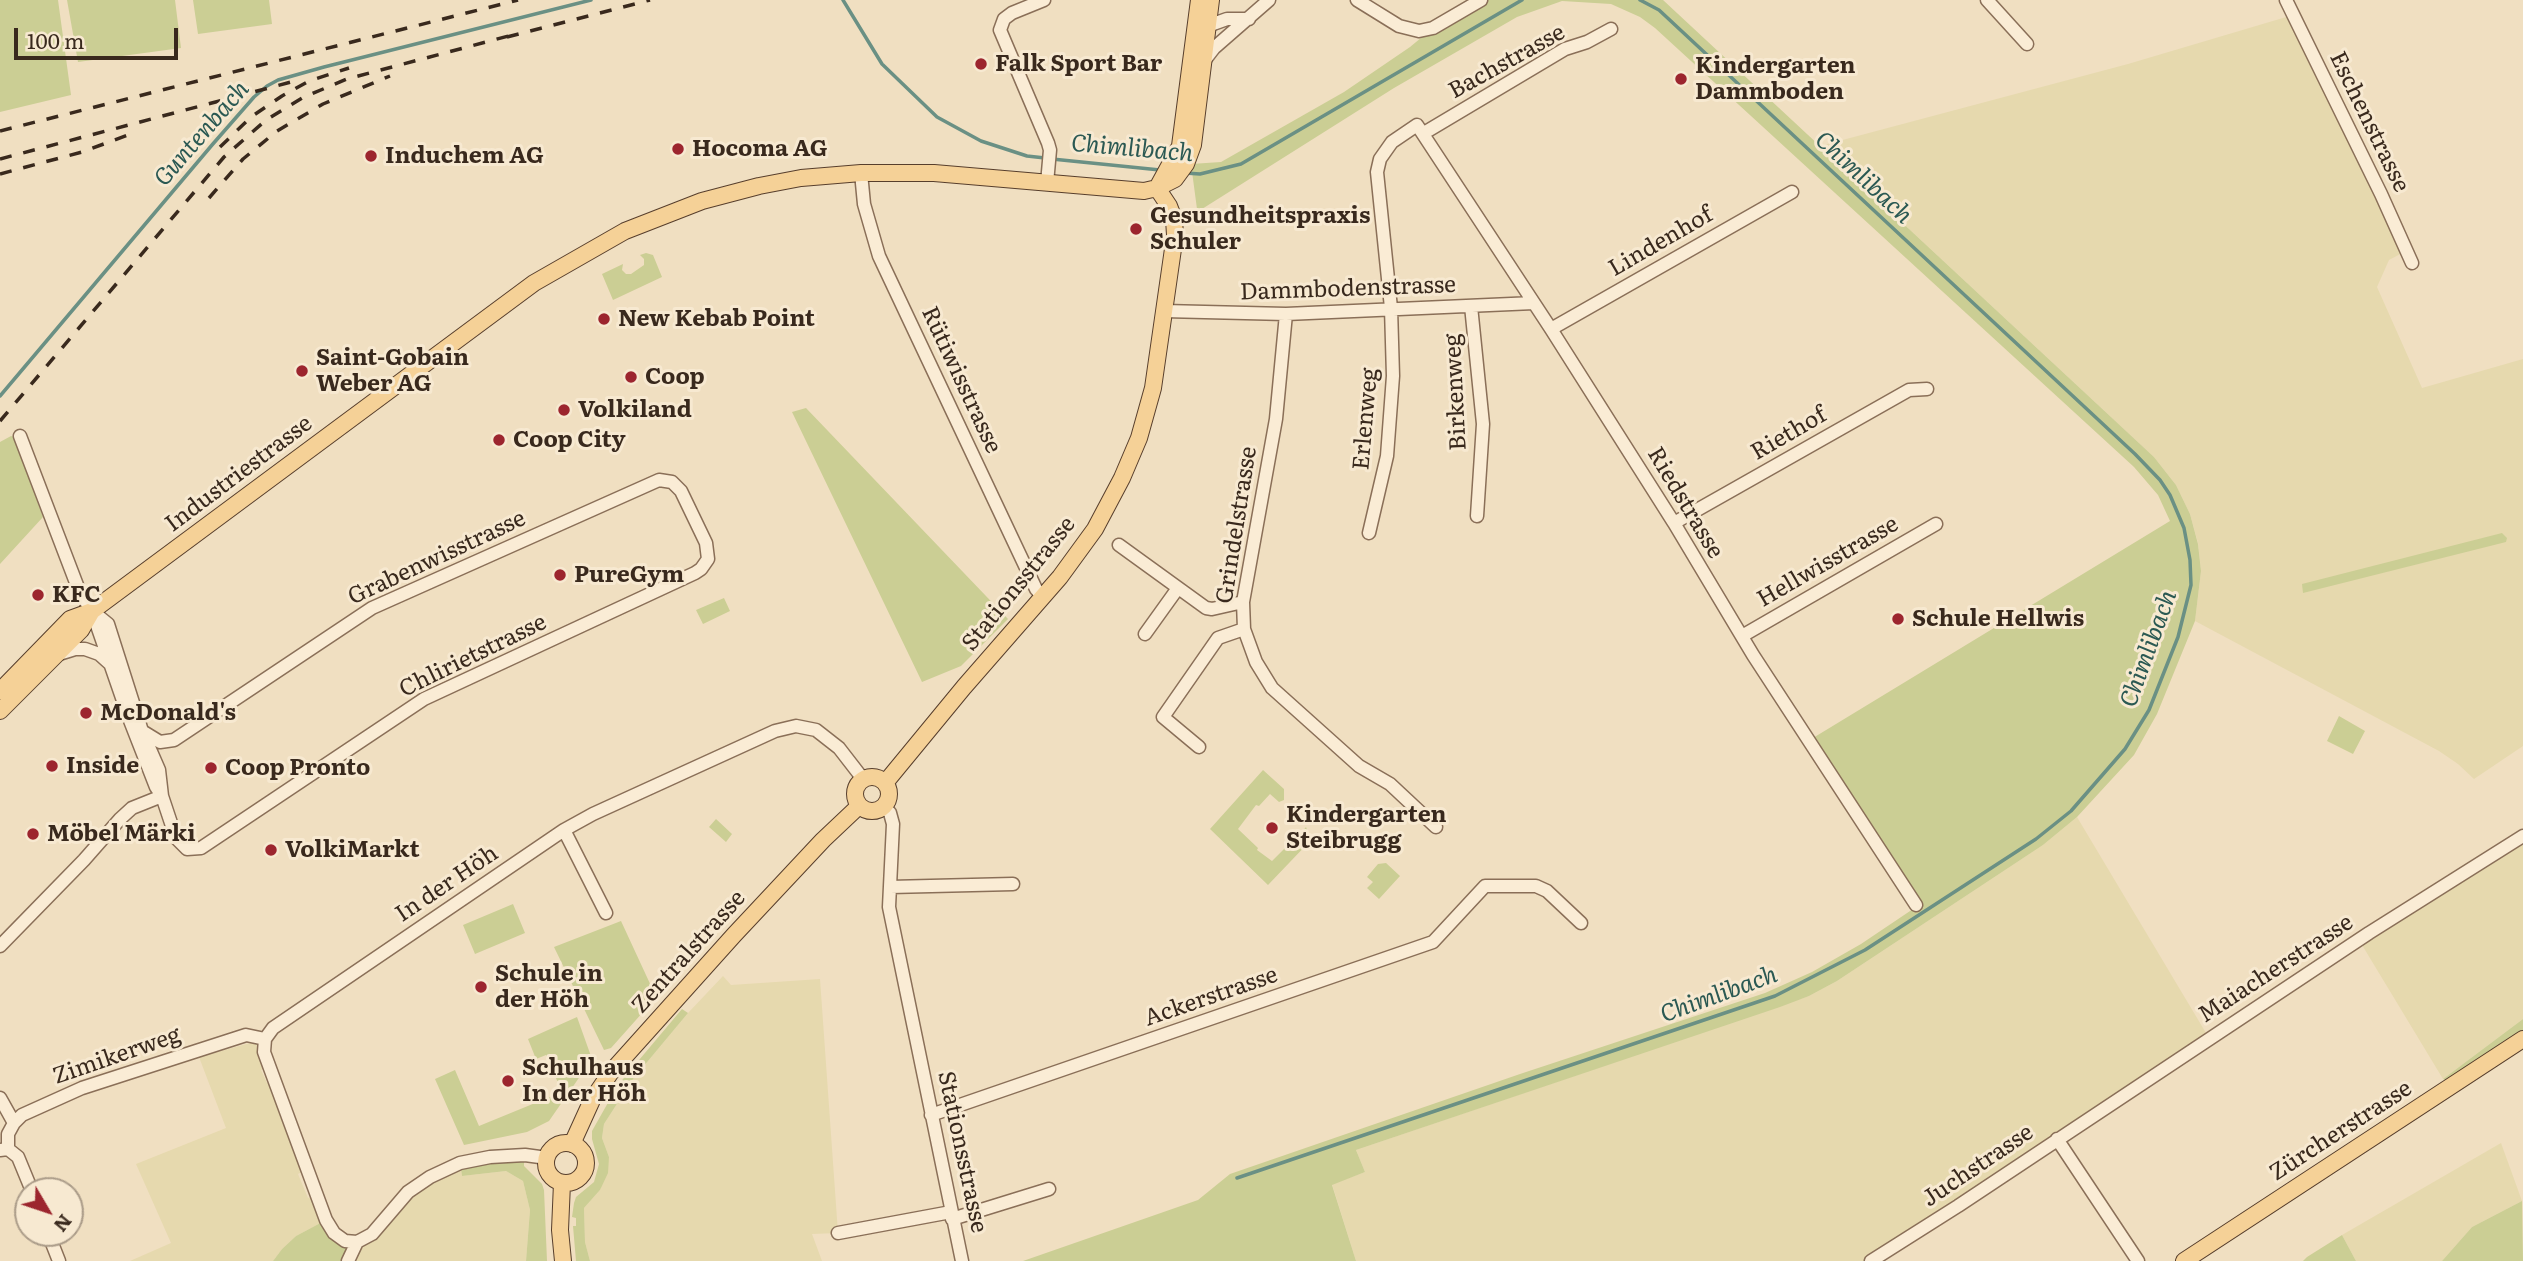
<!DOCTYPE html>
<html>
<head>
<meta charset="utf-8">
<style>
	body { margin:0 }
	#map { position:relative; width:2523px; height:1261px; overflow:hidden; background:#f0dfc1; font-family:Literata,serif }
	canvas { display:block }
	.north { position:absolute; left:14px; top:1177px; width:70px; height:70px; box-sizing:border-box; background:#f7e9d1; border:2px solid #ab9c89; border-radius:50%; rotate:129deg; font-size:19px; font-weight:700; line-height:28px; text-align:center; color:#39291d }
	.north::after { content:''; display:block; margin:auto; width:24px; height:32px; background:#9c252e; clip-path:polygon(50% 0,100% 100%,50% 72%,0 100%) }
	.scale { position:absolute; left:14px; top:28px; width:164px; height:32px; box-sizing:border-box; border:4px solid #39291d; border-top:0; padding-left:9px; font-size:21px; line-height:24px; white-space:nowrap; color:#39291d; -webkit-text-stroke:5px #f7e9d1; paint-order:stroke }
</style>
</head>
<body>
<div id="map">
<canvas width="2523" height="1261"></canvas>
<div class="north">N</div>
<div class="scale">100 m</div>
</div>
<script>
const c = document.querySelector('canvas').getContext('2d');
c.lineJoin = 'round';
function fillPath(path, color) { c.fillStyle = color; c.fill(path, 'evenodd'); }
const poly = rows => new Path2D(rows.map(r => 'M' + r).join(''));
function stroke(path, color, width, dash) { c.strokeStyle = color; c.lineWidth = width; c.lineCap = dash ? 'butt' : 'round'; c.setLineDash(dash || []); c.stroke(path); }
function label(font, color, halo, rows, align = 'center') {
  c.font = font + ' Literata,serif'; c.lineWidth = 6; c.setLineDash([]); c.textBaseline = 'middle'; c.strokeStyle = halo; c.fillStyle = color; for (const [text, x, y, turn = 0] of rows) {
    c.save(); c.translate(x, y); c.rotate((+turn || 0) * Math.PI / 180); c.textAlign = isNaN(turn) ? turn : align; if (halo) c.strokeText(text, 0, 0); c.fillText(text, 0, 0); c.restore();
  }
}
const farmland = poly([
	[2293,15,2408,250,2389,260,2377,287,2422,388,2523,359,2523,746,2474,779,2458,764,2439,751,2195,621,2201,571,2198,543,2190,514,2176,485,2154,457,1820,146,2128,64],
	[2077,817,2209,1038,1871,1261,1356,1261,1332,1184,1365,1172,1356,1150,1809,996,1837,981,2043,845],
	[2523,839,2523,1019,2443,1079,2359,940],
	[723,976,731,985,820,979,838,1233,812,1234,822,1261,590,1261,585,1242,584,1208,600,1190,609,1157,602,1138,604,1124,633,1079,688,1013],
	[265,1039,269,1066,261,1070,267,1083,275,1081,285,1111,279,1114,289,1138,295,1135,307,1169,298,1174,308,1198,318,1195,326,1220,296,1236,282,1249,273,1261,130,1261,171,1243,136,1164,226,1128,199,1057],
	[2501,1143,2522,1201,2472,1227,2442,1261,2356,1261,2342,1235],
	[460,1163,462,1176,506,1171,523,1181,530,1210,526,1261,348,1261,408,1192]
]);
const green = poly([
	[0,0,58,0,71,95,0,112],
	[67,0,175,0,181,48,78,62],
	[193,0,269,0,272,24,198,34],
	[1481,0,1663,0,2154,457,2176,485,2190,514,2198,544,2201,571,2195,621,2157,714,2134,755,2077,817,2043,845,1837,981,1809,996,1780,1007,1356,1150,1365,1172,1332,1185,1356,1261,1023,1261,1198,1200,1230,1174,1520,1074,1765,993,1812,972,1861,944,1916,907,1808,741,2170,521,2158,495,2134,467,1655,28,1640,17,1611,4,1562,1,1517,17,1394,88,1202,209,1197,209,1191,164,1221,162,1344,92,1410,47,1433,28],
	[646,253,653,255,662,277,613,300,602,274,623,264,622,270,626,274,631,274,644,265,644,259,640,255],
	[806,408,1008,619,961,666,922,682,792,412],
	[11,436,14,437,43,517,0,564,0,442],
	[2502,533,2507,538,2506,542,2303,593,2302,584],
	[724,598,730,611,703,624,696,610],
	[2339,716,2365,731,2353,754,2327,741],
	[1263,770,1284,789,1284,800,1279,802,1270,794,1259,806,1256,805,1238,829,1258,848,1257,850,1272,861,1285,848,1287,850,1306,827,1311,840,1268,885,1210,829],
	[716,819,732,834,726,842,709,827],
	[1386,863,1400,876,1379,899,1367,888,1373,882,1367,877,1378,864],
	[513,904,525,933,475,954,463,925],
	[621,921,652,988,660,993,611,1048,604,1050,554,947],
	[682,1009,688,1013,633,1079,604,1124,602,1138,609,1157,608,1173,600,1190,584,1208,585,1242,590,1261,576,1261,573,1226,576,1226,576,1218,572,1217,574,1203,576,1197,594,1182,599,1164,592,1139,592,1131,618,1085],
	[577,1017,592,1059,549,1121,527,1132,464,1145,435,1079,455,1070,479,1126,562,1092,546,1055,536,1059,528,1039],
	[2523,1019,2523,1039,2454,1084,2443,1079],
	[499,1162,524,1162,524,1166,542,1184,544,1190,547,1261,526,1261,530,1210,523,1181,506,1171,462,1176,461,1169,475,1165],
	[2522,1201,2523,1261,2442,1261,2472,1227],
	[326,1220,334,1233,357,1242,348,1261,273,1261,282,1249,296,1236],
	[2342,1235,2356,1261,2303,1261,2307,1257]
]);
const stream = poly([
	[843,0,882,64,937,117,981,141,1027,156,1045,158],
	[1052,159,1160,170],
	[1185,173,1200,174,1241,164,1522,0],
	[0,396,212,145,254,97,267,86,278,80,324,67,591,0],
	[1237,1178,1775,996,1865,950,2036,839,2071,811,2125,749,2149,710,2178,637,2191,585,2190,560,2184,528,2170,495,2160,480,2135,454,1659,10,1640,0]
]);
const minor = poly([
	[1044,0,1012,13,1004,19,1000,30,1048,143,1050,150,1047,183],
	[1357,0,1399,26,1419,31,1433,28,1481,0],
	[1987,0,2027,44],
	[2286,0,2381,194,2412,263],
	[1202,28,1227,19,1249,19],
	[1204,61,1214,48,1269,0],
	[1424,133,1565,49,1587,42,1611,29],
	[861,173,864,204,879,256,1036,589,1043,597],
	[1471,306,1483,424,1477,516],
	[1164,311,1286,314,1534,303],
	[1286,314,1276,419,1243,602,1244,629,1256,662,1272,688,1359,766,1390,784,1436,827],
	[1551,329,1792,192],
	[20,436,80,593,92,611,108,624,142,731,159,770,162,796],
	[1674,523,1909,390,1927,389],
	[1369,533,1387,456,1393,376,1391,308,1377,172,1380,159,1392,142,1417,125,1551,329,1674,523,1753,655,1916,905],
	[1119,545,1206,608,1212,609,1243,602],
	[92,611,129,718,156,787,162,796,176,838,187,849,201,848,424,699,695,573,701,569,708,559,706,543,681,491,672,482,659,480,372,608,174,740,160,742,142,731],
	[1145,634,1178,588],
	[1742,636,1936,524],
	[59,654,75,649,85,649,99,654,109,663],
	[1199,747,1163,717,1218,638,1244,629],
	[884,806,890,813,893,824,889,907,962,1261],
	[564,830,606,913],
	[890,887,1013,884],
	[0,946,84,860,120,819,132,808,162,796],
	[0,1098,14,1123],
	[931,1115,1433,942,1485,886,1536,886,1547,891,1581,923],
	[2057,1139,2138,1261],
	[8,1149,8,1134,14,1123,22,1115,82,1088,246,1035,265,1039],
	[0,1150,8,1149,18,1157,32,1191],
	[952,1219,1049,1189],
	[48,1233,59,1261],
	[838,1233,951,1212],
	[357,1242,345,1241,334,1233,326,1220,264,1052,265,1039,273,1028,564,830,593,814,775,731,796,726,816,730,839,748,863,779],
	[348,1261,357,1242,372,1234,408,1192,430,1177,460,1163,490,1157,525,1155,547,1158],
	[1871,1261,1958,1206,2369,933,2523,836]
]);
const major = poly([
	[1157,188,1180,146,1199,0],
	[0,691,70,619,92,611,534,283,625,231,702,201,759,186,801,178,861,173,934,173,1144,191,1157,188,1175,179,1186,164,1193,145,1211,0],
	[0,711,81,630,92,611],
	'855 794a17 17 0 1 1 34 0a17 17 0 1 1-34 0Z',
	[885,783,964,687,1060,577,1095,529,1122,478,1139,438,1153,388,1175,235,1174,219,1169,206,1157,188],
	'546 1163a20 20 0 1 1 40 0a20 20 0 1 1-40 0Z',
	[572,1144,592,1100,611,1072,734,935,823,840,859,806],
	[562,1183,560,1230,563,1261],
	[2184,1261,2523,1039]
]);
const rail = poly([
	[507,37,650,0],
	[0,131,518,0],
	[220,147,251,117,282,96,309,81,349,68],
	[0,159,295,81],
	[0,174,82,152,128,135],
	[209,198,243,159,277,131,323,104,390,76],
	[0,421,224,157,266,120,304,97,347,79,516,34]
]);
const markers = [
	[981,64,7,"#9c252e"],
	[1681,79,7,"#9c252e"],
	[678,149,7,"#9c252e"],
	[371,156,7,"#9c252e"],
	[1136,229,7,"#9c252e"],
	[604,319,7,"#9c252e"],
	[302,371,7,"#9c252e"],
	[631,377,7,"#9c252e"],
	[564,410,7,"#9c252e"],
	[499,440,7,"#9c252e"],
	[560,575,7,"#9c252e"],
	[38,595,7,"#9c252e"],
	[1898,619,7,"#9c252e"],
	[86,713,7,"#9c252e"],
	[52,766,7,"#9c252e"],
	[211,768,7,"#9c252e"],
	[1272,828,7,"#9c252e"],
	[33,834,7,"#9c252e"],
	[271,850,7,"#9c252e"],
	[481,987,7,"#9c252e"],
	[508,1081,7,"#9c252e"]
];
const streetNames = [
	["Bachstrasse",1507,62,-29],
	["Eschenstrasse",2369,122,64],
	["Lindenhof",1661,242,-30],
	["Dammbodenstrasse",1348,289,-2],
	["Rütiwisstrasse",961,380,65],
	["Birkenweg",1456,392,-93],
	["Erlenweg",1366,419,-85],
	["Riethof",1789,434,-30],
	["Industriestrasse",239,474,-37],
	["Riedstrasse",1685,503,59],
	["Grindelstrasse",1237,525,-81],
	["Grabenwisstrasse",437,558,-25],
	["Hellwisstrasse",1828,562,-30],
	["Stationsstrasse",1019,584,-51],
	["Chlirietstrasse",473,656,-26],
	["In der Höh",447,884,-34],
	["Zentralstrasse",689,952,-48],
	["Maiacherstrasse",2276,969,-33],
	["Ackerstrasse",1211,997,-19],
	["Zimikerweg",117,1056,-19],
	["Zürcherstrasse",2341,1131,-33],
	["Stationsstrasse",962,1152,78],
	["Juchstrasse",1978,1166,-34]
];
const poiNames = [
	["Falk Sport Bar",995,64],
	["Kindergarten",1695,66],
	["Dammboden",1695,92],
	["Hocoma AG",692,149],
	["Induchem AG",385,156],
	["Gesundheitspraxis",1150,216],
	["Schuler",1150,242],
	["New Kebab Point",618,319],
	["Saint-Gobain",316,358],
	["Weber AG",316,384],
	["Coop",645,377],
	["Volkiland",578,410],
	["Coop City",513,440],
	["PureGym",574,575],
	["KFC",52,595],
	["Schule Hellwis",1912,619],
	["McDonald's",100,713],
	["Inside",66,766],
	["Coop Pronto",225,768],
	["Kindergarten",1286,815],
	["Steibrugg",1286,841],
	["Möbel Märki",47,834],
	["VolkiMarkt",285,850],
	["Schule in",495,974],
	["der Höh",495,1000],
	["Schulhaus",522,1068],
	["In der Höh",522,1094]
];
const waterNames = [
	["Guntenbach",202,134,-49],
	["Chimlibach",1132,149,5],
	["Chimlibach",1863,178,43],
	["Chimlibach",2149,649,-70],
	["Chimlibach",1719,995,-20]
];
fillPath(farmland, '#e6d9ae');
fillPath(green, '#cbce94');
stroke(stream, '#6a9084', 3.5);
stroke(minor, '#8a6f58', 15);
stroke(major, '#573e2c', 18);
stroke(minor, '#faecd5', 12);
stroke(major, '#f5d197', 16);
stroke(rail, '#39291d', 3.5, [12, 12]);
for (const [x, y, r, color] of markers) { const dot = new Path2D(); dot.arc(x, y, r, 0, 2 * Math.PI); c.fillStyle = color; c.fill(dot); stroke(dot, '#f7e9d1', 2.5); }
label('23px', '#39291d', '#f7e9d1', streetNames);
label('bold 23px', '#39291d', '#f7e9d1', poiNames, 'left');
label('italic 24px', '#2b5953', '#f7e9d1', waterNames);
</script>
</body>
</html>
